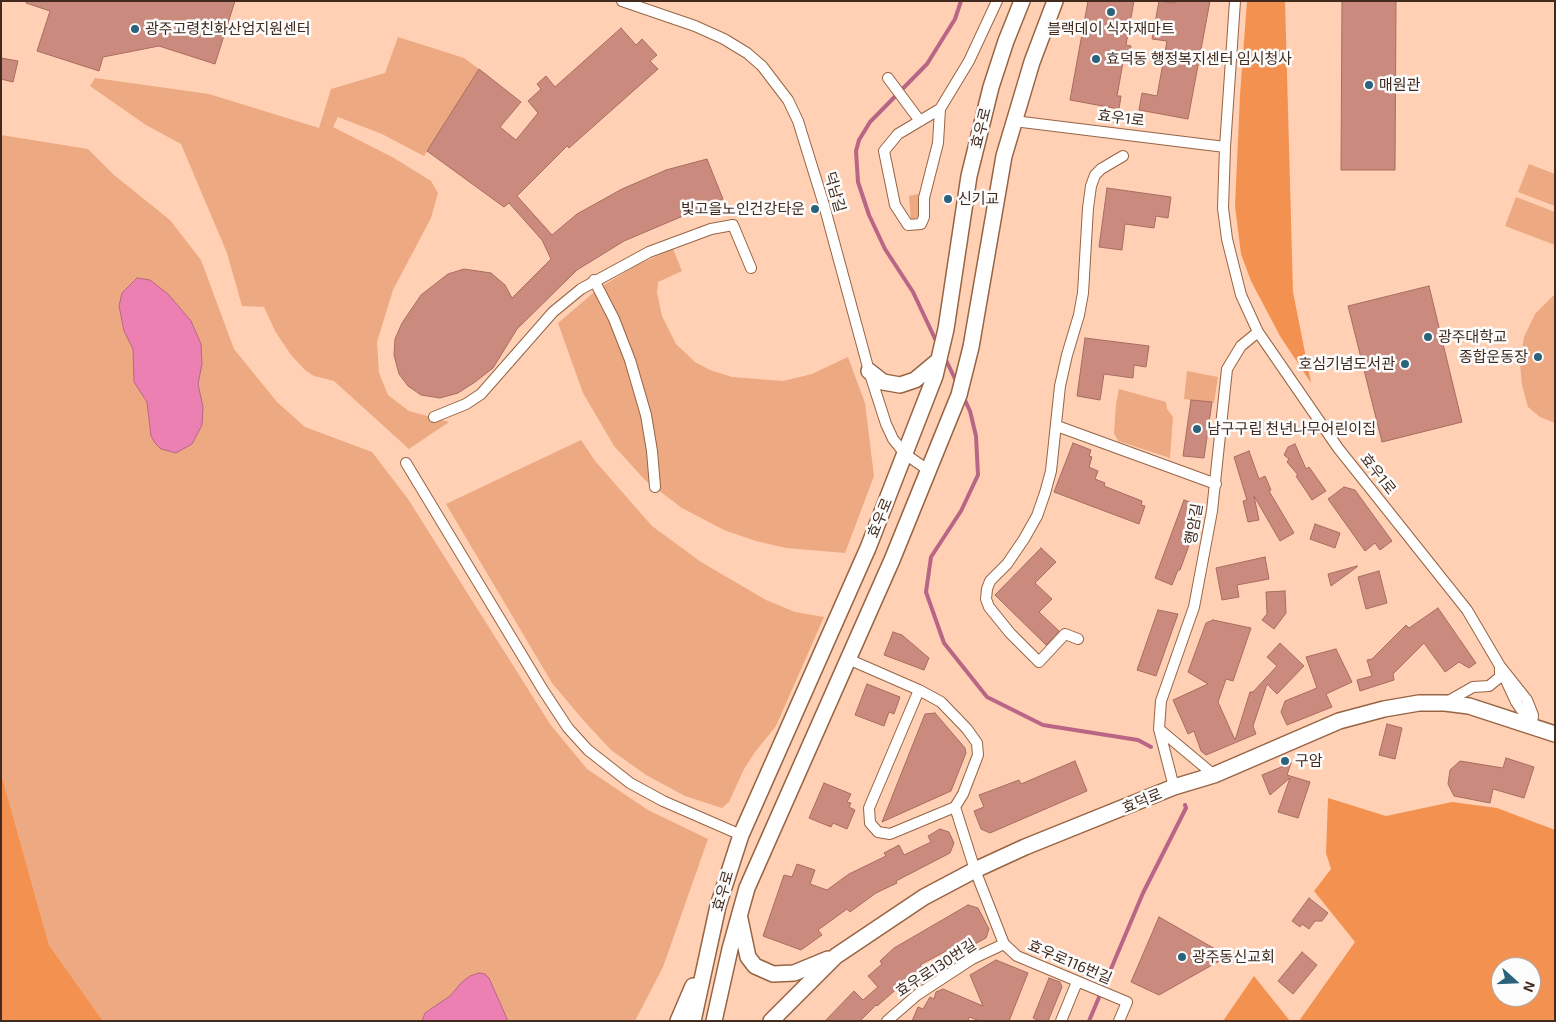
<!DOCTYPE html>
<html>
<head>
<meta charset="utf-8">
<style>
	body { margin:0 }
	#map { position:relative; width:1556px; height:1022px; overflow:hidden; background:#ffd0b4; font-family:"Exo 2",sans-serif }
	canvas { display:block }
	.frame { position:absolute; inset:0; border:2px solid #422b1e; pointer-events:none }
	.north { position:absolute; left:1491px; top:957px; width:50px; height:50px; box-sizing:border-box; background:#fcfcfc; border:1px solid #b2a8a3; border-radius:50%; rotate:110deg; font-size:14px; font-weight:700; line-height:20px; text-align:center; color:#422b1e }
	.north::after { content:''; display:block; margin:auto; width:18px; height:22px; background:#2b627c; clip-path:polygon(50% 0,100% 100%,50% 72%,0 100%) }
</style>
</head>
<body>
<div id="map">
<canvas width="1556" height="1022"></canvas>
<div class="frame"></div>
<div class="north">N</div>
</div>
<script>
const c = document.querySelector('canvas').getContext('2d');
c.lineJoin = 'round';
function fillPath(path, color) { c.fillStyle = color; c.fill(path, 'evenodd'); }
const poly = rows => new Path2D(rows.map(r => 'M' + r).join(''));
function stroke(path, color, width, dash) { c.strokeStyle = color; c.lineWidth = width; c.lineCap = dash ? 'butt' : 'round'; c.setLineDash(dash || []); c.stroke(path); }
function label(font, color, halo, rows, align = 'center') {
  c.font = font + ' "Exo 2","Noto Sans KR",sans-serif'; c.lineWidth = 5; c.setLineDash([]); c.textBaseline = 'middle'; c.strokeStyle = halo; c.fillStyle = color; for (const [text, x, y, turn = 0] of rows) {
    c.save(); c.translate(x, y); c.rotate((+turn || 0) * Math.PI / 180); c.textAlign = isNaN(turn) ? turn : align; if (halo) c.strokeText(text, 0, 0); c.fillText(text, 0, 0); c.restore();
  }
}
const green = poly([
	[398,37,464,58,479,69,424,156,382,134,338,117,333,127,394,158,431,181,438,193,431,218,393,290,377,342,379,373,388,395,409,411,449,422,409,449,334,381,314,376,305,370,291,355,275,331,264,307,242,306,227,253,181,144,146,125,90,86,95,78,209,94,319,128,331,89,385,73],
	[1,135,88,149,114,175,170,220,201,260,234,349,277,402,305,427,372,452,408,499,550,724,587,769,648,810,708,839,663,967,635,1021,103,1021,49,945,1,773],
	[1529,164,1555,174,1555,206,1518,192],
	[918,194,919,217,911,221,909,196],
	[1516,197,1555,212,1555,245,1505,226],
	[673,249,682,271,658,282,657,293,662,316,676,344,695,362,710,370,732,377,783,381,812,374,848,357,865,403,874,476,845,553,786,548,756,541,724,530,682,508,645,480,614,446,583,393,558,323,599,288,639,264],
	[1555,294,1555,423,1540,417,1528,407,1522,385,1520,364,1524,337,1535,314],
	[1187,371,1218,377,1214,403,1184,399],
	[1119,389,1166,402,1167,409,1173,417,1170,458,1118,441,1114,433,1116,404],
	[581,440,595,461,652,526,701,562,766,600,795,612,824,617,776,726,755,752,744,769,729,802,722,808,685,796,646,775,611,750,584,721,552,683,446,504]
]);
const forest = poly([
	[1247,1,1285,1,1293,292,1311,383,1280,336,1251,281,1241,254,1235,206,1240,95],
	[1,773,49,945,103,1021,1,1021],
	[1328,798,1386,816,1452,802,1497,808,1555,830,1555,1021,1299,1021,1355,942,1314,891,1331,869,1326,853],
	[1501,967,1531,967,1531,997,1501,997],
	[1254,976,1290,1021,1223,1021]
]);
const water = poly([
	[137,278,150,280,168,294,191,321,201,344,202,364,198,384,203,407,202,425,192,444,176,453,161,449,155,443,151,436,147,402,134,382,133,349,124,331,119,306,122,293,137,278],
	[479,973,485,974,489,978,508,1021,422,1021,425,1013,450,996,462,982,470,976,479,973]
]);
const stream = poly([
	[937,343,913,292,885,249,869,215,858,182,856,151,859,140,870,122,927,64,955,19,961,1],
	[945,358,957,383],
	[963,396,970,411,976,436,978,475,961,511,931,557,926,592,944,643,987,697,1043,725,1138,740,1151,747],
	[1089,1021,1143,893,1186,808,1185,805]
]);
const building = poly([
	[26,1,235,1,215,64,159,46,103,57,99,71,37,51,50,11,26,3,26,1],
	[1088,1,1134,1,1126,45,1131,46,1129,58,1124,57,1117,96,1121,96,1119,109,1070,100,1088,1],
	[1159,1,1175,3,1175,1,1210,1,1188,119,1139,110,1142,93,1157,96,1167,41,1152,39,1159,1],
	[1342,1,1396,1,1395,170,1341,170,1342,1],
	[621,28,636,45,642,39,657,55,650,61,658,69,569,148,567,146,517,196,552,235,577,214,622,189,666,170,707,159,723,199,624,241,577,270,517,329,493,368,475,382,458,393,440,398,421,395,408,386,399,374,394,355,395,339,402,323,421,295,448,274,464,269,491,273,505,285,512,298,551,259,542,240,509,203,504,207,427,151,479,69,521,102,500,127,516,140,538,113,528,101,541,89,537,84,546,76,555,87,621,28],
	[1,58,18,61,13,82,1,79,1,58],
	[1107,188,1171,197,1168,218,1156,216,1154,228,1125,224,1122,250,1099,247,1107,188],
	[1429,286,1462,422,1382,442,1348,306,1429,286],
	[1085,338,1149,346,1146,367,1134,365,1133,378,1104,374,1100,400,1077,396,1085,338],
	[1191,400,1212,402,1204,458,1183,456,1191,400],
	[1073,443,1091,450,1089,456,1092,457,1089,467,1098,471,1095,479,1105,483,1104,486,1142,501,1141,505,1145,506,1139,524,1054,492,1073,443],
	[1295,444,1306,469,1309,467,1326,491,1312,500,1296,476,1298,475,1287,462,1289,459,1284,455,1288,447,1295,444],
	[1249,451,1259,479,1265,476,1271,490,1269,491,1294,533,1280,541,1254,496,1259,520,1248,522,1243,501,1247,500,1234,457,1249,451],
	[1344,487,1355,490,1392,541,1380,550,1375,543,1365,551,1328,499,1344,487],
	[1184,500,1203,507,1180,570,1178,570,1172,585,1155,578,1184,500],
	[1315,524,1340,533,1335,548,1310,539,1315,524],
	[1041,548,1056,562,1035,583,1052,599,1039,612,1059,631,1046,645,995,595,1041,548],
	[1265,557,1269,579,1237,585,1239,597,1222,600,1216,568,1265,557],
	[1357,566,1357,567,1331,586,1328,574,1357,566],
	[1379,571,1387,603,1366,609,1358,577,1379,571],
	[1285,591,1286,613,1274,629,1262,620,1267,614,1266,592,1285,591],
	[1438,608,1476,663,1469,668,1459,662,1445,672,1424,643,1393,674,1394,680,1360,691,1357,680,1372,676,1367,660,1372,659,1406,625,1409,628,1438,608],
	[1158,610,1178,614,1156,676,1137,670,1158,610],
	[1213,620,1251,628,1233,681,1226,679,1218,702,1235,740,1250,692,1253,692,1277,666,1267,657,1280,643,1304,666,1277,694,1267,684,1253,726,1256,734,1206,755,1201,751,1194,731,1188,734,1173,700,1208,684,1188,672,1206,623,1213,620],
	[893,632,902,635,929,658,924,670,884,655,893,632],
	[1336,649,1352,682,1326,694,1332,707,1287,725,1281,712,1285,701,1317,688,1306,657,1336,649],
	[867,684,900,697,894,714,889,712,884,726,855,715,867,684],
	[935,713,965,748,966,753,951,791,882,822,925,714,935,713],
	[1387,724,1402,728,1395,759,1379,755,1387,724],
	[1506,758,1534,767,1524,798,1493,789,1490,803,1454,796,1448,784,1450,770,1460,761,1503,768,1506,758],
	[1075,761,1087,791,990,833,981,829,974,811,984,807,979,795,1019,780,1021,784,1075,761],
	[1291,763,1287,775,1310,782,1298,818,1278,812,1290,778,1270,795,1262,775,1291,763],
	[824,783,851,794,847,802,851,803,849,807,855,810,847,829,833,823,831,827,809,818,824,783],
	[940,829,949,832,954,843,950,853,896,881,897,883,876,893,850,912,847,909,818,930,822,935,801,950,763,936,784,875,792,877,797,864,815,870,810,884,827,890,849,874,886,856,884,853,899,845,904,855,931,842,928,836,940,829],
	[1309,898,1328,913,1322,921,1315,921,1309,929,1302,924,1300,927,1292,921,1309,898],
	[968,905,978,908,989,929,986,938,962,951,959,944,920,965,922,967,877,1006,876,1005,860,1021,825,1021,854,991,863,1000,878,987,868,976,882,964,880,961,894,948,968,905],
	[1159,917,1224,954,1221,960,1159,995,1131,982,1159,917],
	[1302,952,1317,965,1293,994,1278,981,1302,952],
	[996,960,1028,973,1009,1021,980,1021,969,1017,968,1021,912,1021,918,1007,923,1009,930,997,934,999,936,992,943,989,983,1006,970,975,996,960],
	[1049,978,1060,982,1062,987,1048,1021,1040,1021,1033,1018,1049,978]
]);
const street = poly([
	[622,1,695,26,724,39,747,53,762,66,788,100,798,121,824,205,869,371,886,424,893,439,905,454,928,470],
	[1235,1,1225,147,1223,208,1227,239,1241,295,1258,332,1338,448,1467,610,1500,666,1527,700,1533,715,1532,725],
	[888,78,920,121],
	[940,109,938,143,924,198,924,217,921,224,908,225,895,205,884,151,898,134,940,109,969,61,997,1],
	[1014,121,1225,147],
	[594,280,614,319,630,360,646,415,652,451,655,487],
	[434,417,466,404,481,394,553,312,581,289,649,252,711,229,733,225,751,268],
	[1057,426,1216,484],
	[406,463,543,690,568,728,588,750,630,783,663,801,741,835],
	[1078,639,1065,634,1039,662,1010,633,989,607,986,599,987,589,990,581,1007,564,1024,539,1037,516,1045,493,1051,471,1060,386,1067,355,1079,315,1083,293,1088,208,1091,186,1095,175,1101,169,1123,156],
	[848,659,919,690],
	[1502,672,1516,702,1532,725],
	[919,690,941,702,967,729,977,743,978,755,963,794,955,807,890,834,878,832,870,823,869,808,919,690],
	[1445,703,1473,687,1489,686,1500,677,1500,666],
	[1159,729,1214,775],
	[1174,787,1159,729,1161,701,1194,607,1212,511,1227,369,1241,346,1258,332],
	[955,807,975,870,1004,944,1017,956,1127,1002,1119,1021],
	[887,1021,917,995,972,959,1004,944],
	[1061,1021,1077,982]
]);
const secondary = poly([
	[869,371,883,382,900,385,915,380,939,360],
	[740,919,748,957,755,966,773,974,794,973,828,959],
	[678,1021,693,986],
	[693,1021,718,906,741,835,868,548,935,376,946,329,969,176,991,87,1006,41,1022,1],
	[714,1021,730,949,747,888,892,560,959,395,971,347,1004,156,1032,62,1055,1],
	[771,1021,836,956,924,897,975,870,1025,847,1174,787,1214,775,1339,721,1384,709,1419,703,1445,703,1469,706,1555,734]
]);
const markers = [
	[1111,12,5,"#2b627c"],
	[135,29,5,"#2b627c"],
	[1096,59,5,"#2b627c"],
	[1369,85,5,"#2b627c"],
	[948,199,5,"#2b627c"],
	[815,209,5,"#2b627c"],
	[1428,337,5,"#2b627c"],
	[1538,357,5,"#2b627c"],
	[1405,364,5,"#2b627c"],
	[1197,429,5,"#2b627c"],
	[1285,761,5,"#2b627c"],
	[1182,957,5,"#2b627c"]
];
const poiNames = [
	["광주고령친화산업지원센터",145,29],
	["블랙데이 식자재마트",1111,29,"center"],
	["효덕동 행정복지센터 임시청사",1106,59],
	["매원관",1379,85],
	["신기교",958,199],
	["빛고을노인건강타운",805,209,"right"],
	["광주대학교",1438,337],
	["종합운동장",1528,357,"right"],
	["호심기념도서관",1395,364,"right"],
	["남구구립 천년나무어린이집",1207,429],
	["구암",1295,761],
	["광주동신교회",1192,957]
];
const streetNames = [
	["효우1로",1121,118,7],
	["효우로",981,128,-76],
	["덕남길",835,192,74],
	["효우1로",1378,474,52],
	["효우로",880,518,-68],
	["행암길",1194,524,-80],
	["효덕로",1142,801,-22],
	["효우로",723,891,-74],
	["효우로116번길",1070,962,23],
	["효우로130번길",936,968,-33]
];
fillPath(green, '#eda981');
fillPath(forest, '#f39151');
fillPath(water, '#ec80b2');
stroke(water, '#b96686', 1);
stroke(stream, '#b96686', 4);
fillPath(building, '#ca8b7e');
stroke(building, '#a96c60', 1);
stroke(street, '#976444', 12);
stroke(secondary, '#976444', 18);
stroke(street, '#fff', 10);
stroke(secondary, '#fff', 15);
for (const [x, y, r, color] of markers) { const dot = new Path2D(); dot.arc(x, y, r, 0, 2 * Math.PI); c.fillStyle = color; c.fill(dot); stroke(dot, '#fcfcfc', 2); }
label('15px', '#422b1e', '#fcfcfc', poiNames, 'left');
label('15px', '#422b1e', '#fcfcfc', streetNames);
</script>
</body>
</html>
